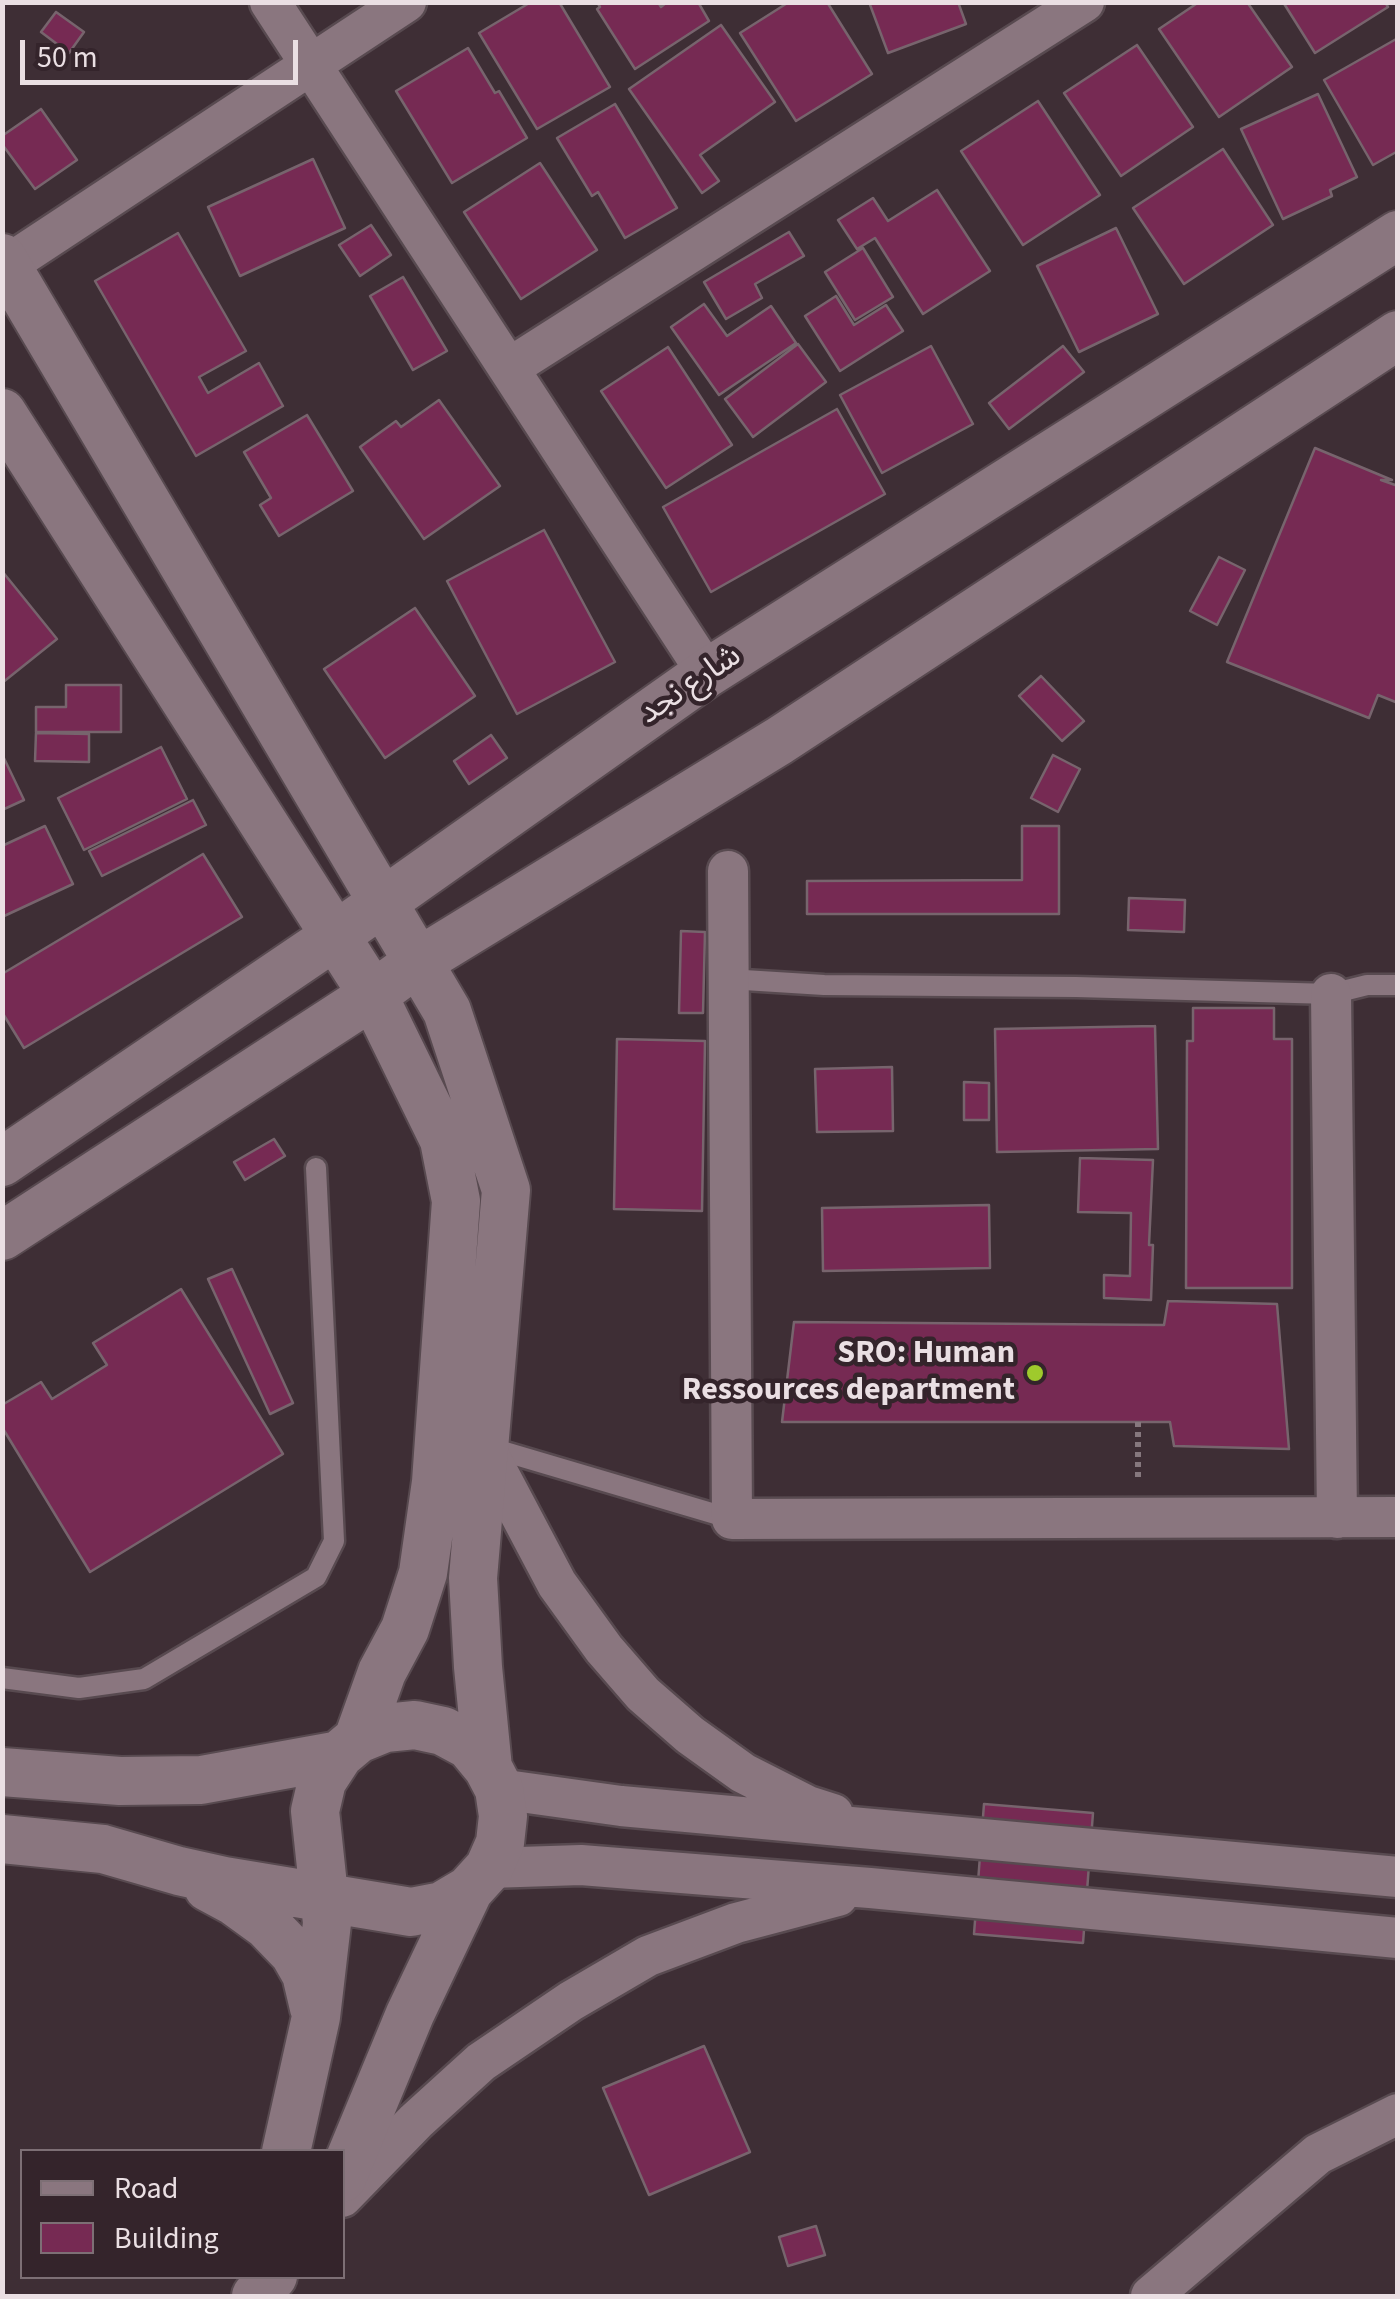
<!DOCTYPE html>
<html>
<head>
<meta charset="utf-8">
<style>
	body { margin:0 }
	#map { position:relative; width:1400px; height:2299px; overflow:hidden; background:#3e2e35; font-family:"Source Sans 3",sans-serif }
	canvas { display:block }
	.frame { position:absolute; inset:0; border:5px solid #eadfe3; pointer-events:none }
	.legend { position:absolute; left:20px; top:2149px; width:325px; height:130px; box-sizing:border-box; background:#34242b; border:2px solid #7d6f75; margin:0; padding:12px 18px; list-style:none; font-size:30px; color:#eadfe3 }
	.legend li { display:flex; align-items:center; gap:20px; height:50px }
	.legend b { width:50px; border:2px solid #7d6f75 }
	.scale { position:absolute; left:20px; top:40px; width:278px; height:45px; box-sizing:border-box; border:5px solid #eadfe3; border-top:0; padding-left:12px; font-size:30px; line-height:35px; white-space:nowrap; color:#eadfe3; -webkit-text-stroke:8px #34242b; paint-order:stroke }
</style>
</head>
<body>
<div id="map">
<canvas width="1400" height="2299"></canvas>
<div class="frame"></div>
<ul class="legend">
<li><b style="height:12px;background:#8a767f"></b>Road</li>
<li><b style="height:28px;background:#762a53"></b>Building</li>
</ul>
<div class="scale">50 m</div>
</div>
<script>
const c = document.querySelector('canvas').getContext('2d');
c.lineJoin = 'round';
function fillPath(path, color) { c.fillStyle = color; c.fill(path, 'evenodd'); }
const poly = rows => new Path2D(rows.map(r => 'M' + r).join(''));
function stroke(path, color, width, dash) { c.strokeStyle = color; c.lineWidth = width; c.lineCap = dash ? 'butt' : 'round'; c.setLineDash(dash || []); c.stroke(path); }
function label(font, color, halo, rows, align = 'center') {
  c.font = font + ' "Source Sans 3","Noto Sans Arabic",sans-serif'; c.lineWidth = 9; c.setLineDash([]); c.textBaseline = 'middle'; c.strokeStyle = halo; c.fillStyle = color; for (const [text, x, y, turn = 0] of rows) {
    c.save(); c.translate(x, y); c.rotate((+turn || 0) * Math.PI / 180); c.textAlign = isNaN(turn) ? turn : align; if (halo) c.strokeText(text, 0, 0); c.fillText(text, 0, 0); c.restore();
  }
}
const building = poly([
	[531,2,559,2,610,87,537,129,479,33,531,2],
	[597,2,658,2,661,7,667,2,698,2,709,21,635,69,597,9,600,7,597,2],
	[789,2,827,2,872,74,796,121,740,33,789,2],
	[869,2,958,2,966,24,888,53,869,2],
	[1199,2,1247,2,1292,67,1219,117,1159,29,1199,2],
	[1283,2,1385,2,1388,7,1315,53,1283,2],
	[56,12,84,32,69,53,41,32,56,12],
	[721,25,775,102,700,155,719,181,702,193,629,89,721,25],
	[1398,38,1398,151,1373,165,1324,80,1398,38],
	[1137,45,1193,127,1121,176,1064,93,1137,45],
	[468,48,495,93,499,91,527,138,452,183,396,91,468,48],
	[1318,94,1357,177,1330,190,1332,196,1283,219,1241,129,1318,94],
	[1038,101,1100,195,1023,245,961,151,1038,101],
	[615,104,677,208,625,238,598,192,592,196,557,138,615,104],
	[41,109,77,160,35,189,2,144,2,136,41,109],
	[1223,149,1273,225,1184,284,1133,208,1223,149],
	[313,159,345,228,240,276,208,207,313,159],
	[540,163,597,250,521,299,464,212,540,163],
	[937,190,990,271,923,314,875,238,857,249,838,220,873,198,888,221,937,190],
	[371,225,391,255,360,276,339,245,371,225],
	[1116,228,1158,314,1079,352,1037,266,1116,228],
	[789,232,804,256,755,284,762,298,726,319,704,282,789,232],
	[178,233,246,351,199,377,208,393,259,363,283,406,196,456,95,281,178,233],
	[863,248,893,297,855,320,825,272,863,248],
	[403,277,447,351,413,370,370,296,403,277],
	[836,296,854,325,886,305,903,331,840,371,805,316,836,296],
	[704,304,727,336,771,306,796,343,719,395,671,327,704,304],
	[798,344,826,382,753,437,725,399,798,344],
	[931,346,973,424,882,473,840,395,931,346],
	[1063,346,1084,372,1009,429,989,403,1063,346],
	[668,347,732,445,666,488,601,391,668,347],
	[439,400,500,486,424,539,360,447,396,421,401,427,439,400],
	[837,409,885,494,711,592,663,507,837,409],
	[307,415,353,491,279,536,260,505,271,498,244,452,307,415],
	[1315,448,1392,480,1381,480,1398,486,1398,703,1378,695,1369,718,1227,662,1315,448],
	[544,530,615,662,517,714,447,581,544,530],
	[1219,557,1245,570,1217,625,1190,611,1219,557],
	[2,571,57,639,2,683,2,571],
	[415,608,475,696,385,758,324,669,415,608],
	[1041,676,1084,721,1062,741,1019,696,1041,676],
	[66,685,121,685,121,732,36,732,36,707,66,707,66,685],
	[36,733,89,734,89,762,35,761,36,733],
	[491,735,507,758,469,784,454,761,491,735],
	[161,747,187,799,84,850,58,798,161,747],
	[2,754,24,800,2,810,2,754],
	[1053,755,1080,769,1058,812,1031,798,1053,755],
	[193,800,206,825,102,876,89,851,193,800],
	[45,826,73,884,2,917,2,846,45,826],
	[1022,826,1059,826,1059,914,807,914,807,881,1022,880,1022,826],
	[203,854,242,917,24,1048,2,1012,2,974,203,854],
	[1129,898,1185,900,1184,932,1128,930,1129,898],
	[681,931,705,932,703,1013,679,1013,681,931],
	[1193,1008,1274,1008,1274,1039,1292,1039,1292,1288,1186,1288,1187,1041,1193,1041,1193,1008],
	[1155,1026,1158,1149,997,1152,995,1029,1155,1026],
	[617,1039,705,1041,702,1211,614,1209,617,1039],
	[892,1067,893,1131,817,1132,815,1069,892,1067],
	[964,1082,989,1083,989,1120,964,1120,964,1082],
	[274,1139,285,1156,245,1180,234,1162,274,1139],
	[1080,1158,1153,1160,1149,1245,1153,1245,1151,1300,1104,1298,1104,1275,1130,1276,1131,1213,1078,1212,1080,1158],
	[989,1205,990,1268,823,1271,822,1208,989,1205],
	[232,1269,293,1403,270,1414,208,1279,232,1269],
	[181,1289,283,1454,90,1572,2,1427,2,1405,41,1382,52,1399,107,1365,93,1343,181,1289],
	[1168,1301,1277,1304,1289,1449,1174,1446,1170,1422,782,1422,794,1322,1164,1325,1168,1301],
	[984,1804,1093,1813,1083,1943,974,1934,984,1804],
	[704,2046,750,2152,649,2195,603,2088,704,2046],
	[816,2226,825,2255,788,2266,779,2237,816,2226]
]);
const path = poly([
	[1138,1422,1138,1481]
]);
const service = poly([
	[728,979,824,985,1076,987,1331,994,1367,985,1398,985],
	[485,1446,732,1519],
	[2,1678,79,1688,144,1679,316,1577,334,1541,316,1168]
]);
const minor = poly([
	[270,2,707,673],
	[7,265,406,2],
	[509,368,1084,2],
	[728,871,732,1519,1398,1517],
	[1331,994,1337,1518],
	[484,1446,557,1584,604,1649,643,1694,690,1735,743,1773,808,1806,833,1814],
	[499,1789,621,1806,1398,1877],
	[489,1868,581,1865,870,1888,1398,1938],
	[342,2197,416,2121,481,2062,571,2001,648,1956,736,1923,838,1896],
	[1151,2296,1318,2154,1398,2114]
]);
const tertiary = poly([
	[2,258,447,1011,506,1190,473,1578,478,1667,488,1768],
	[2,413,373,995,444,1140,456,1201,436,1482,423,1573,405,1629,382,1672,358,1739],
	[2,1162,335,936,707,673,1398,235],
	[2,1236,373,995,418,962,779,741,1398,335],
	[2,1772,120,1781,201,1780,339,1755],
	[2,1839,103,1849,179,1871,224,1881,411,1912,442,1906,469,1890],
	[208,1887,234,1901,267,1925,294,1953,306,1974,314,2008],
	[286,2152,316,2017,327,1923,315,1811,322,1781,339,1755,358,1739,385,1728,415,1725,443,1731,469,1745,488,1768,499,1789,503,1816,500,1843,489,1868,469,1890,410,2014,342,2178],
	[256,2296,273,2276]
]);
const markers = [
	[1035,1373,10,"#9fca2c"]
];
const streetNames = [
	["شارع نجد",691,686,-34]
];
const poiNames = [
	["SRO: Human",1015,1355],
	["Ressources department",1015,1392]
];
fillPath(building, '#762a53');
stroke(building, '#77646d', 2.5);
stroke(service, '#584a50', 25);
stroke(minor, '#584a50', 45);
stroke(tertiary, '#584a50', 52);
stroke(path, '#86787e', 6, [5, 5]);
stroke(service, '#8a767f', 20);
stroke(minor, '#8a767f', 40);
stroke(tertiary, '#8a767f', 48);
for (const [x, y, r, color] of markers) { const dot = new Path2D(); dot.arc(x, y, r, 0, 2 * Math.PI); c.fillStyle = color; c.fill(dot); stroke(dot, '#34242b', 4); }
label('32px', '#eadfe3', '#34242b', streetNames);
label('bold 32px', '#eadfe3', '#34242b', poiNames, 'right');
</script>
</body>
</html>
